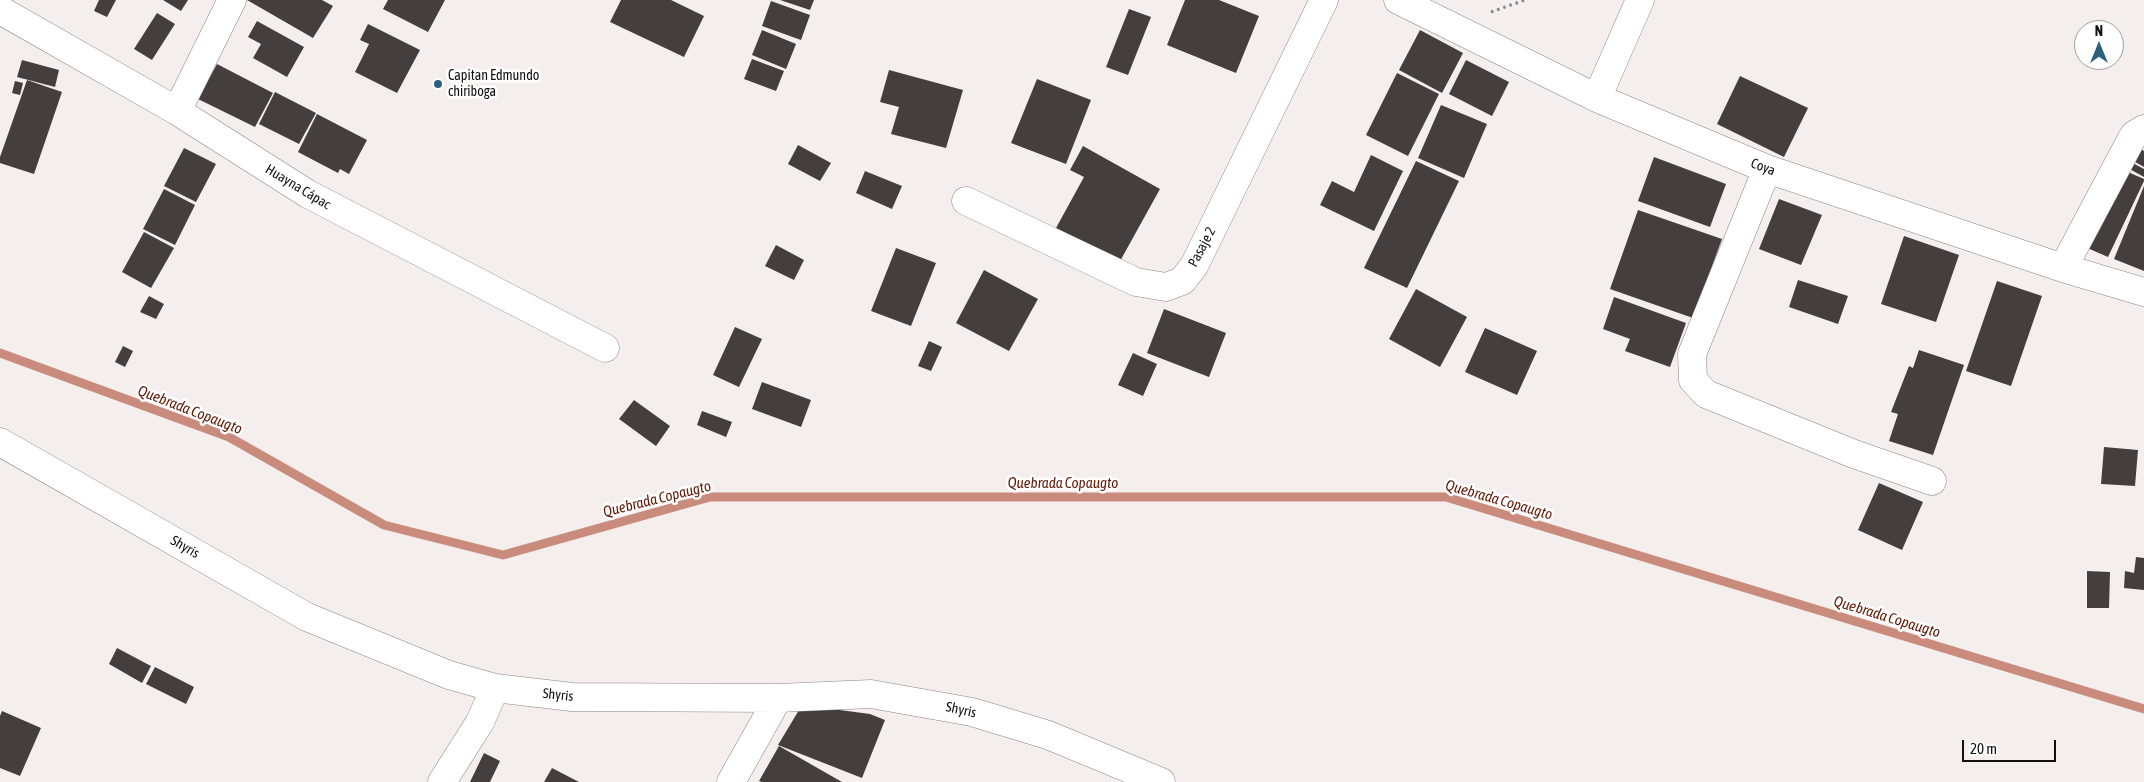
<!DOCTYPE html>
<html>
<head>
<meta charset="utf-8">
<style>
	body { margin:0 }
	#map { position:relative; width:2144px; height:782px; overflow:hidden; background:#f4eeec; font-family:"Asap Condensed",sans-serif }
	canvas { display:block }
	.north { position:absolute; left:2074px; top:20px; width:50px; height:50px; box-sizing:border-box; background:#fff; border:1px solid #a09f9f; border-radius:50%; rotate:0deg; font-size:14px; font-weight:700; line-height:20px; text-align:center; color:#110f0f }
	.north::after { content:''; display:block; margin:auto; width:18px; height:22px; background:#2c617d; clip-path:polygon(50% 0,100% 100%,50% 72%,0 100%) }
	.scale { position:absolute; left:1962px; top:740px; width:94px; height:22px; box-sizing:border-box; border:2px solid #110f0f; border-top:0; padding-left:6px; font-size:15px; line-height:18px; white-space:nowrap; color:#110f0f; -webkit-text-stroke:4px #fff; paint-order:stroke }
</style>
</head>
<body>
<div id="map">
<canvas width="2144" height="782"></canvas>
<div class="north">N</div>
<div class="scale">20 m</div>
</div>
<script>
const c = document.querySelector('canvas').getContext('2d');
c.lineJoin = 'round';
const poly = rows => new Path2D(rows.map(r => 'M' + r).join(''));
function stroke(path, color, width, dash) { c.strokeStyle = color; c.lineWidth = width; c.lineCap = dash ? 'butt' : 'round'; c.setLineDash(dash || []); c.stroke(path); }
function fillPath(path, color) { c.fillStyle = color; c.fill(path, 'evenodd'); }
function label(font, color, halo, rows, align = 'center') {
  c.font = font + ' "Asap Condensed",sans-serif'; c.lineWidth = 5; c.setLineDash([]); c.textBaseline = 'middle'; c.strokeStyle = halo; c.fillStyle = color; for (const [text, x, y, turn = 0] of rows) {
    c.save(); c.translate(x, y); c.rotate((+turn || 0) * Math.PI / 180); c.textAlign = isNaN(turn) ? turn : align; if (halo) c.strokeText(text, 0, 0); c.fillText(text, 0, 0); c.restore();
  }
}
const stream = poly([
	[0,353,229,437,384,525,503,555,710,497,1446,497,2144,709]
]);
const building = poly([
	[99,0,116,0,107,17,94,11],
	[163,0,188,0,181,11],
	[247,0,322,0,333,6,313,38],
	[388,0,445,0,428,32,383,9],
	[621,0,671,0,704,16,684,57,610,22],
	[780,0,814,0,810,10],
	[1185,0,1219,0,1259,16,1236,73,1167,45],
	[771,1,810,15,801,40,762,26],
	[1129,9,1151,17,1128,75,1106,67],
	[157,13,175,24,152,60,134,49],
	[257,21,304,47,287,77,253,58,261,44,248,37],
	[368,24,420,50,397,93,355,72,369,44,360,40],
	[762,30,796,44,786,69,752,55],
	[1420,30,1463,53,1442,93,1399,70],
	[752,59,784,71,776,91,744,79],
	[22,60,59,70,55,87,17,77],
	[1466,60,1509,82,1492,116,1449,94],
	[217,64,273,93,255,127,198,99],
	[889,70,963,90,946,148,891,134,899,107,880,102],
	[1397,73,1439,94,1408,156,1366,135],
	[1740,76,1808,108,1784,157,1717,124],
	[1037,79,1091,100,1066,164,1011,143],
	[27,80,62,92,34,174,0,163,0,157],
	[15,81,23,83,20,95,12,93],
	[275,92,316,113,299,144,259,124],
	[1441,105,1487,124,1464,178,1418,158],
	[317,114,367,140,349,174,340,169,338,173,298,152],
	[798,145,831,163,820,181,788,164],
	[2134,145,2144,151,2144,167,2128,158],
	[1083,146,1160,189,1119,263,1056,228,1084,177,1070,170],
	[184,148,216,164,196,202,164,186],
	[1371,155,1403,171,1374,231,1320,205,1332,181,1354,192],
	[1654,157,1726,184,1710,227,1638,201],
	[1416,161,1459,181,1407,288,1364,268],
	[2129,161,2144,169,2144,177,2126,167],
	[2121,169,2144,179,2144,181,2108,257,2085,247],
	[865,171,902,186,892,209,856,193],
	[2144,186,2144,271,2114,259],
	[164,189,195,205,175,245,143,229],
	[1779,199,1822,215,1801,265,1759,249],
	[1638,210,1722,239,1693,318,1610,289],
	[144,232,174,248,151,288,122,272],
	[1904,236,1959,255,1936,322,1881,304],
	[776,245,804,260,794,280,765,266],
	[896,248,936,263,911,326,871,311],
	[984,270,1038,299,1009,351,956,323],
	[1798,280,1848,296,1838,324,1789,307],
	[1997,281,2042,296,2011,386,1966,371],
	[1416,289,1467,317,1440,367,1389,339],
	[149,296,164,304,156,319,140,312],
	[1614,297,1686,323,1670,367,1625,351,1630,339,1603,329],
	[1164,309,1226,333,1209,377,1147,353],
	[735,327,762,339,739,387,713,375],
	[1485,328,1537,351,1517,395,1465,372],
	[929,341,942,347,931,371,918,366],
	[123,346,133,351,125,367,115,362],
	[1919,350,1964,365,1933,455,1889,441,1898,414,1891,412,1909,366,1913,368],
	[1133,353,1157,364,1143,396,1118,385],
	[762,382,811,400,801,427,752,409],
	[634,400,670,426,656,446,619,419],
	[702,411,732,422,726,437,697,425],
	[2104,447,2138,450,2135,486,2101,484],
	[1879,483,1923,502,1902,550,1858,530],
	[2136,557,2144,558,2144,590,2124,588,2125,571,2134,573],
	[2087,571,2110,572,2109,608,2087,608],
	[117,648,151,666,142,683,109,664],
	[155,667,194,687,186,704,146,684],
	[802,705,870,714,885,720,862,778,778,745],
	[2,711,41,728,20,776,0,768,0,716],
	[779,746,842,782,762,782,759,781],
	[484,753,500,761,490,782,470,782],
	[552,768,579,782,544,782]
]);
const path = poly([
	[1491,12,1525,0]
]);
const minor = poly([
	[1398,0,1597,98,1767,169,2063,268,2144,292],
	[0,10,177,111,308,194,605,348],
	[1597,98,1640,0],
	[177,111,232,0],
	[1767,169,1692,354,1693,380,1706,394,1854,454,1932,481],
	[966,201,1136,282,1166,287,1182,281,1194,266,1324,0],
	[2063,268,2131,140,2134,135,2144,129],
	[0,442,307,617,449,675,495,688,572,697,778,698,871,694,972,712,1048,735,1161,782],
	[442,782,480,722,495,688],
	[731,782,778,698]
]);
const markers = [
	[438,84,5,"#2c617d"]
];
const poiNames = [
	["Capitan Edmundo",448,76],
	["chiriboga",448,92]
];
const streetNames = [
	["Coya",1763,167,21],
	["Huayna Cápac",298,187,31],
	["Pasaje 2",1202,247,-62],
	["Shyris",185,547,30],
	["Shyris",558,695,6],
	["Shyris",961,710,12]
];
const waterNames = [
	["Quebrada Copaugto",190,410,21],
	["Quebrada Copaugto",1063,483],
	["Quebrada Copaugto",657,499,-14],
	["Quebrada Copaugto",1499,500,16],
	["Quebrada Copaugto",1887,617,17]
];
stroke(stream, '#c98c7c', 9);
fillPath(building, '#443f3e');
stroke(minor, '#8a8584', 29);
stroke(path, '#868281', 3, [2.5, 4]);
stroke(minor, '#fff', 28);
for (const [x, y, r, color] of markers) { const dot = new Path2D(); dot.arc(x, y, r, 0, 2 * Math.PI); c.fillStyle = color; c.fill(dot); stroke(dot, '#fff', 2); }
label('14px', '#110f0f', '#fff', poiNames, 'left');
label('14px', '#110f0f', '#fff', streetNames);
label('italic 15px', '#621905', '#fff', waterNames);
</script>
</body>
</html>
